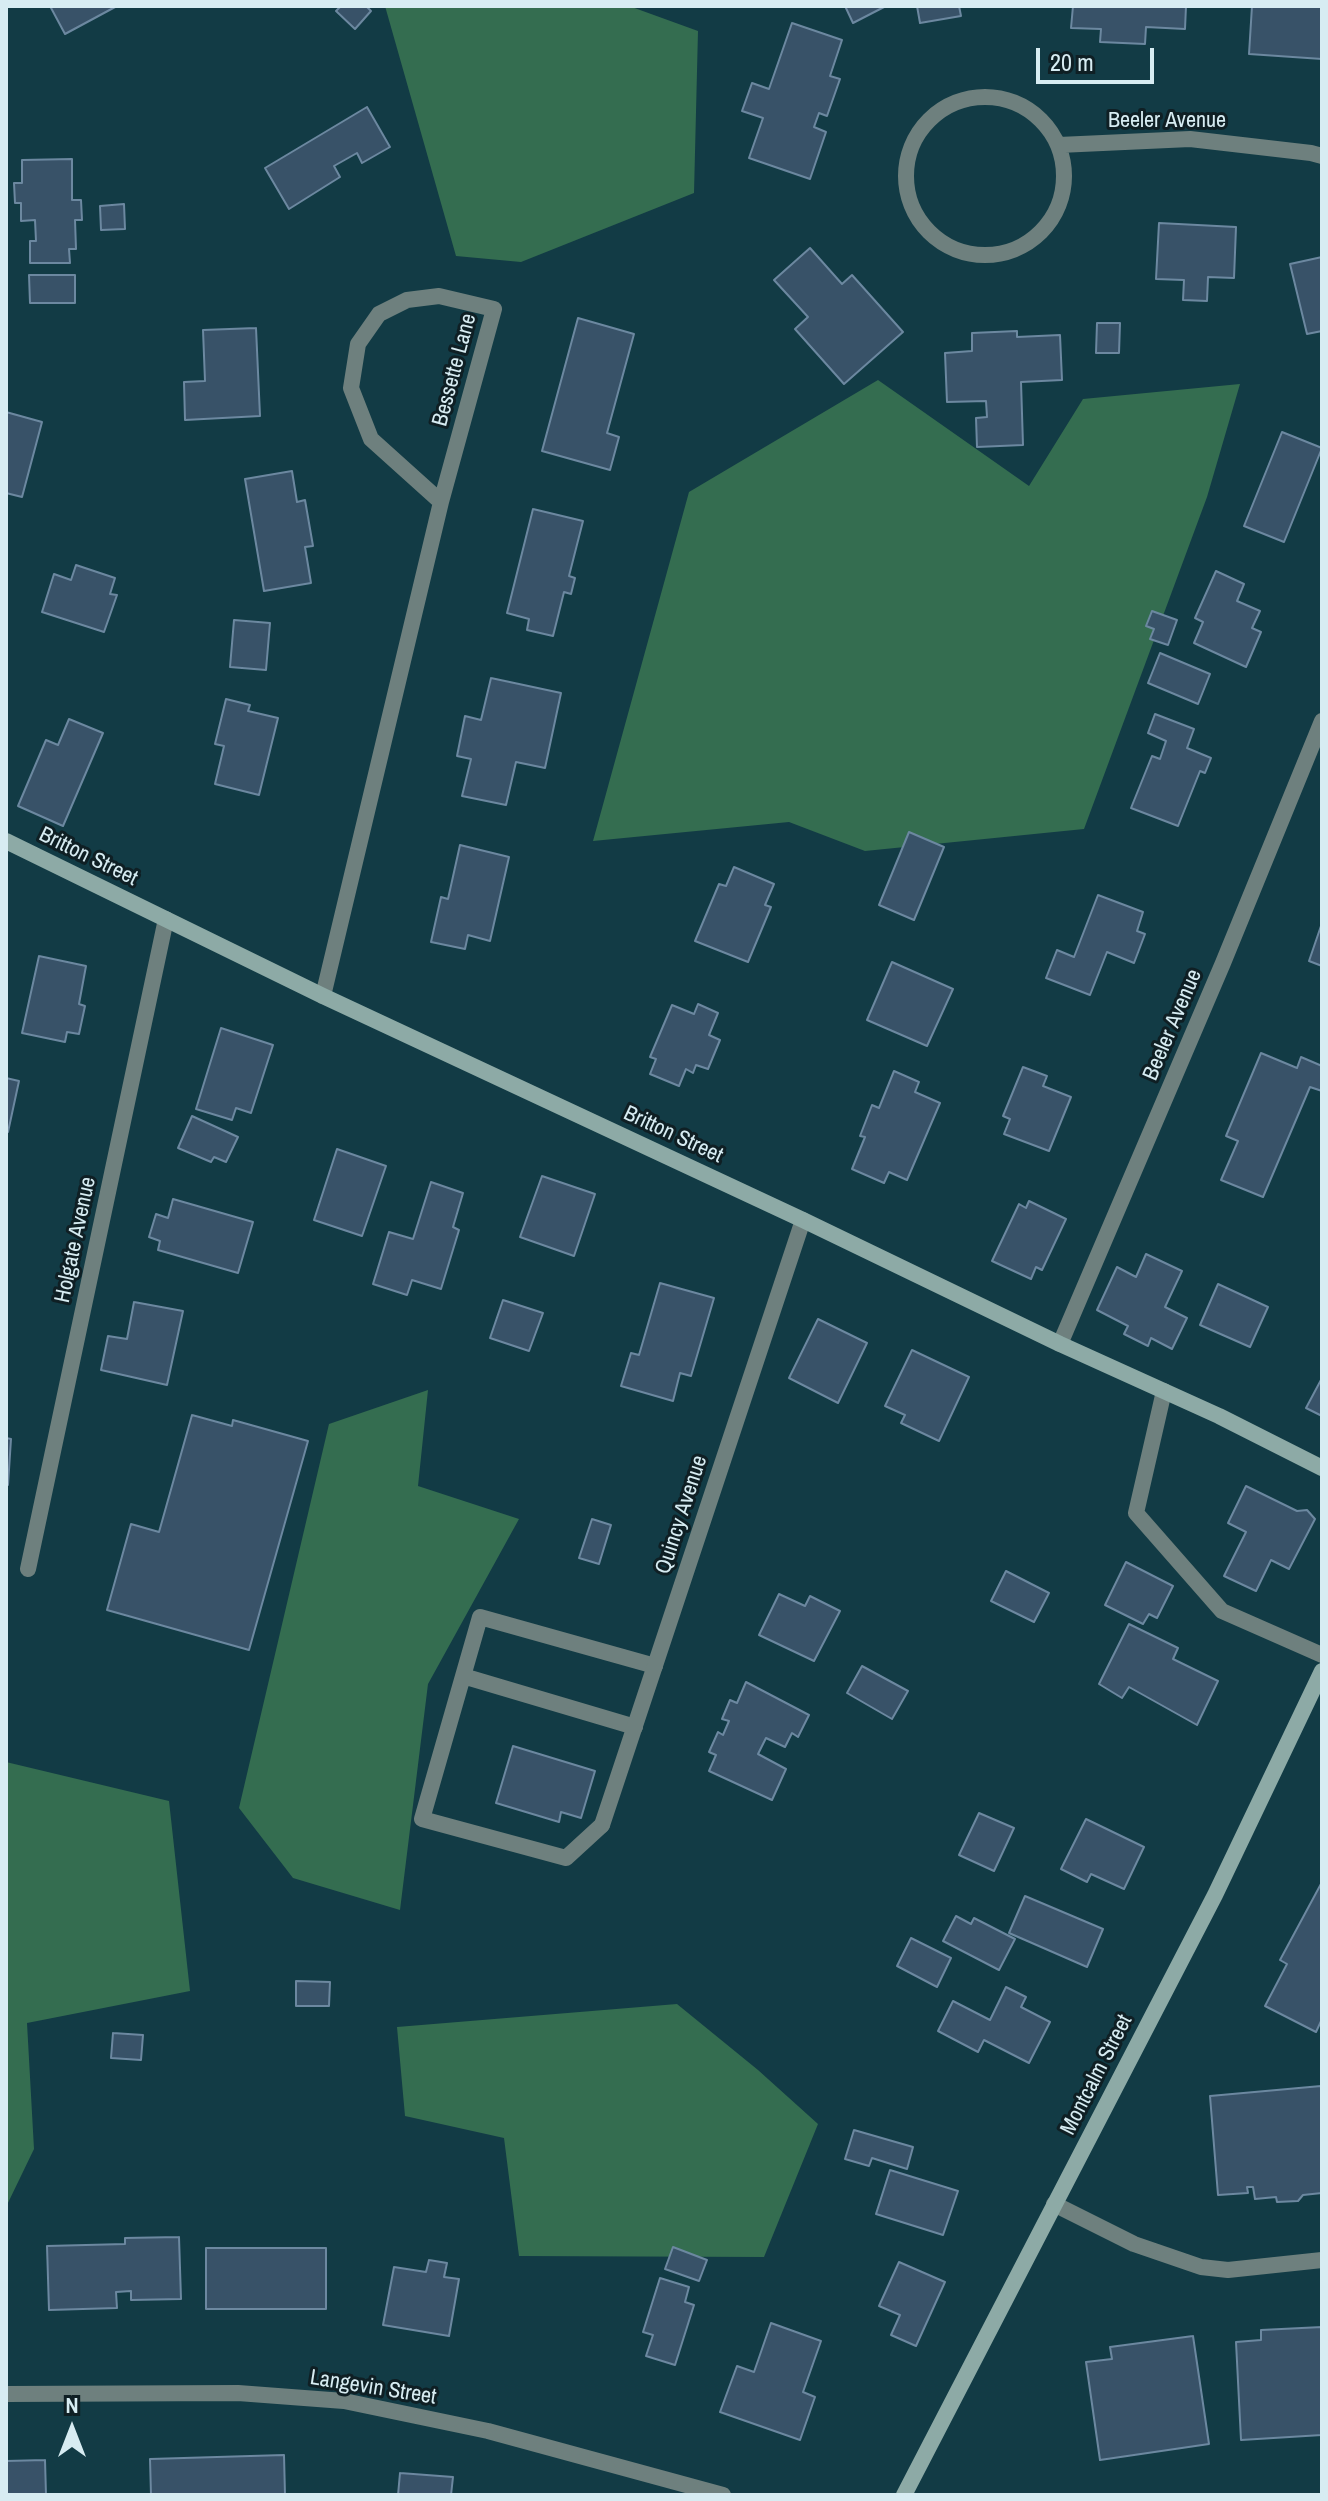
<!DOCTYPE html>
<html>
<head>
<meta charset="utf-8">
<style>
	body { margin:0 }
	#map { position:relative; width:1328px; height:2501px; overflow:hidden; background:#123b45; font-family:"Archivo Narrow",sans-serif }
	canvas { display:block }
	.frame { position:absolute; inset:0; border:8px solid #d7ecf2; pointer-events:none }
	.north { position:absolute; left:32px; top:2389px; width:80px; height:80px; -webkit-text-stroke:6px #0f1f24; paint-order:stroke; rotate:0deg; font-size:22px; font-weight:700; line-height:32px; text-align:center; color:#d7ecf2 }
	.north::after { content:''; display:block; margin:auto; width:28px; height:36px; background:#d7ecf2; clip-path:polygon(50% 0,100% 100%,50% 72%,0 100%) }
	.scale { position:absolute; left:1036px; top:48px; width:118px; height:36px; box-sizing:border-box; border:4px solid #d7ecf2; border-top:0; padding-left:10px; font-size:24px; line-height:28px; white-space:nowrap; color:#d7ecf2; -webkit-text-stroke:6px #0f1f24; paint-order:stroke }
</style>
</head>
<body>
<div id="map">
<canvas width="1328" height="2501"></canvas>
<div class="frame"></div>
<div class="north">N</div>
<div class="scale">20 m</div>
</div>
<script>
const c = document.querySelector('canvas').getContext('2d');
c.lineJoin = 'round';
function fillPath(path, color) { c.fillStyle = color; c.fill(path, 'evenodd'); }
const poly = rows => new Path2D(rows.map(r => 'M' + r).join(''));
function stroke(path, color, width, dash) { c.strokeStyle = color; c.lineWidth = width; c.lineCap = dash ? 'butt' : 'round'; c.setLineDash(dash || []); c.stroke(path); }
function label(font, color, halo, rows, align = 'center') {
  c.font = font + ' "Archivo Narrow",sans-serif'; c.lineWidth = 6; c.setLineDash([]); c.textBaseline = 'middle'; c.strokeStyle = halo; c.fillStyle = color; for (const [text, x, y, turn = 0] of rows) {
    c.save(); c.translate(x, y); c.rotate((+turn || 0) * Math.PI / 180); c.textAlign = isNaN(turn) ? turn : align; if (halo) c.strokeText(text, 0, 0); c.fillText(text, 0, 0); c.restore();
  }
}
const green = poly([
	[385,6,629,6,698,31,694,193,521,262,456,256],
	[878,380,1029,486,1083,399,1240,384,1207,497,1084,829,865,851,789,822,593,841,689,492],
	[428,1390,418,1486,519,1519,428,1684,400,1910,293,1878,239,1808,329,1424],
	[6,1762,169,1801,190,1991,27,2023,34,2149,6,2207],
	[677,2004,758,2070,818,2124,764,2257,519,2256,504,2138,405,2116,397,2027]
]);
const building = poly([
	[50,6,117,6,65,34,50,6],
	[341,6,366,6,371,11,355,29,336,11,341,6],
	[845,6,886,6,853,23,845,6],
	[917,6,959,6,961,16,920,23,917,6],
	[1073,6,1186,6,1185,29,1146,27,1145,44,1100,42,1101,29,1071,28,1073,6],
	[1252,6,1322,6,1322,59,1249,54,1252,6],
	[792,23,842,40,830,76,840,79,827,116,819,113,814,127,826,132,810,179,749,158,763,118,742,111,752,83,769,89,792,23],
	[367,107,390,147,362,163,357,153,334,166,340,177,289,209,265,168,367,107],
	[72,159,72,200,81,200,82,220,75,220,76,249,69,249,70,263,30,263,30,241,36,241,35,220,21,221,21,203,15,203,14,183,22,183,22,160,72,159],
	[124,204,125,229,101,230,100,206,124,204],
	[1159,223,1236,227,1234,278,1208,277,1207,301,1183,300,1184,280,1156,279,1159,223],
	[810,248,842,284,852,275,903,332,844,384,795,329,808,317,774,280,810,248],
	[1322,257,1322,331,1307,334,1290,264,1322,257],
	[29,275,75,275,75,303,30,303,29,275],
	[578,318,634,334,607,433,619,437,610,470,542,451,578,318],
	[1097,323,1120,323,1119,353,1096,353,1097,323],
	[256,328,260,416,185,420,184,382,205,381,203,330,256,328],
	[1017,331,1017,337,1060,335,1062,380,1021,382,1023,445,977,447,976,418,987,417,986,401,947,402,945,353,972,351,972,333,1017,331],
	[6,412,42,422,22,497,6,493,6,412],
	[1282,432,1322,448,1284,542,1244,526,1282,432],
	[292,471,297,502,305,500,313,546,305,547,311,583,264,591,245,479,292,471],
	[533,509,583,521,569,576,575,578,571,594,564,592,553,636,527,630,529,619,507,613,533,509],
	[76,565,115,578,110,594,117,595,104,632,42,612,54,574,71,580,76,565],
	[1216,571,1244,584,1237,601,1260,611,1252,628,1261,632,1246,667,1194,643,1203,622,1195,618,1216,571],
	[1152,611,1177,620,1168,645,1150,639,1154,629,1146,626,1152,611],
	[234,620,270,623,266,670,230,667,234,620],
	[1160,653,1210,674,1198,704,1148,683,1160,653],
	[491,678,561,693,545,768,516,762,506,805,462,796,471,759,457,756,465,716,481,720,491,678],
	[226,699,250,705,248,711,278,718,259,795,215,784,224,746,215,744,226,699],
	[1155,714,1194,729,1187,748,1211,758,1205,773,1200,771,1178,826,1131,808,1152,756,1160,759,1166,741,1148,733,1155,714],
	[69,719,103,733,63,826,18,806,46,740,58,745,69,719],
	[909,832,944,847,914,920,879,905,909,832],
	[460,845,509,857,490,941,468,935,465,949,431,942,441,897,448,899,460,845],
	[734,867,774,884,765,905,771,907,748,962,695,941,719,884,726,886,734,867],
	[1098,895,1143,912,1137,931,1145,934,1134,963,1107,952,1090,995,1046,978,1057,950,1074,957,1098,895],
	[1322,923,1322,966,1309,961,1322,923],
	[39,956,86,966,79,1004,85,1006,79,1034,67,1032,65,1042,22,1033,39,956],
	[892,962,953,989,927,1046,867,1020,892,962],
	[698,1004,718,1013,709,1035,720,1040,708,1069,696,1065,693,1073,686,1069,679,1086,650,1074,656,1059,650,1057,672,1005,694,1014,698,1004],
	[221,1028,273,1045,251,1113,236,1108,232,1120,196,1109,221,1028],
	[1261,1053,1297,1068,1301,1057,1322,1066,1322,1091,1310,1087,1263,1197,1221,1180,1238,1141,1226,1136,1261,1053],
	[1023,1067,1047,1076,1043,1086,1071,1097,1049,1151,1004,1134,1010,1119,1003,1116,1023,1067],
	[894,1071,919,1082,915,1092,940,1103,907,1180,889,1172,884,1183,852,1169,865,1137,860,1136,872,1105,879,1108,894,1071],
	[6,1078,19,1081,8,1132,6,1131,6,1078],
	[192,1116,238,1137,226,1162,214,1157,211,1162,178,1148,192,1116],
	[337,1149,386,1166,362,1236,314,1220,337,1149],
	[542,1176,595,1194,574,1256,520,1237,542,1176],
	[431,1182,463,1193,453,1227,459,1230,441,1289,412,1280,407,1295,373,1284,389,1232,413,1239,431,1182],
	[173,1199,253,1222,238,1273,158,1250,160,1241,149,1237,156,1214,168,1218,173,1199],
	[1029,1201,1066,1219,1042,1270,1036,1267,1031,1279,992,1261,1019,1204,1026,1208,1029,1201],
	[1146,1254,1182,1271,1165,1307,1187,1318,1172,1349,1151,1338,1148,1346,1124,1334,1128,1326,1097,1310,1117,1267,1136,1277,1146,1254],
	[660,1283,714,1298,691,1376,680,1373,673,1401,621,1386,631,1353,639,1355,660,1283],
	[1218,1284,1268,1307,1250,1347,1200,1325,1218,1284],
	[503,1300,543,1313,529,1351,490,1338,503,1300],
	[134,1302,183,1311,167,1385,101,1370,108,1336,127,1339,134,1302],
	[818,1319,867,1343,838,1403,789,1378,818,1319],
	[912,1350,969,1377,939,1441,901,1423,905,1415,885,1406,912,1350],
	[1322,1378,1322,1416,1306,1408,1322,1378],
	[192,1415,232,1426,233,1420,308,1441,249,1650,107,1610,131,1524,159,1532,192,1415],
	[6,1438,11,1439,8,1485,6,1484,6,1438],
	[1246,1486,1297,1511,1307,1510,1315,1519,1289,1569,1271,1560,1256,1591,1224,1576,1246,1532,1228,1523,1246,1486],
	[592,1519,611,1525,599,1564,579,1558,592,1519],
	[1126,1562,1173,1586,1157,1618,1149,1614,1143,1624,1105,1605,1126,1562],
	[1006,1571,1049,1593,1034,1622,991,1601,1006,1571],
	[779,1594,805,1606,810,1596,840,1611,814,1661,759,1635,779,1594],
	[1129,1624,1178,1648,1173,1659,1218,1681,1197,1725,1129,1687,1122,1698,1099,1684,1129,1624],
	[862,1666,908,1691,892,1719,847,1693,862,1666],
	[746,1682,809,1715,798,1737,792,1733,785,1747,766,1738,758,1754,786,1769,772,1800,709,1771,716,1755,709,1752,718,1732,723,1735,729,1721,722,1719,730,1700,737,1703,746,1682],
	[513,1746,595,1771,581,1818,561,1812,559,1822,496,1803,513,1746],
	[979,1813,1014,1828,994,1871,959,1855,979,1813],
	[1086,1819,1144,1847,1124,1889,1091,1874,1087,1882,1061,1869,1086,1819],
	[1322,1882,1322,2019,1316,2032,1265,2006,1287,1964,1280,1960,1322,1882],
	[1025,1896,1103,1929,1087,1967,1009,1933,1025,1896],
	[956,1916,971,1924,974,1918,1015,1939,999,1970,943,1941,956,1916],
	[911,1938,951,1958,937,1987,897,1966,911,1938],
	[296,1981,330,1982,329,2006,296,2006,296,1981],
	[1006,1987,1026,1997,1021,2007,1050,2022,1029,2063,984,2040,978,2052,938,2031,953,2001,990,2020,1006,1987],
	[113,2033,143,2035,141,2060,111,2058,113,2033],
	[1321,2086,1322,2193,1303,2195,1298,2201,1277,2202,1276,2197,1255,2199,1253,2187,1247,2187,1248,2193,1218,2195,1210,2096,1321,2086],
	[854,2130,913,2147,907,2169,872,2158,869,2166,845,2159,854,2130],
	[890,2170,958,2191,943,2235,876,2214,890,2170],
	[179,2237,181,2299,131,2300,131,2291,116,2292,117,2308,49,2310,47,2246,125,2244,125,2238,179,2237],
	[673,2247,707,2260,699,2281,665,2269,673,2247],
	[206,2248,326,2248,326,2309,206,2309,206,2248],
	[429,2260,447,2263,444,2277,459,2279,449,2336,383,2325,394,2267,426,2272,429,2260],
	[899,2262,945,2282,916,2346,891,2335,900,2315,879,2306,899,2262],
	[660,2278,689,2287,685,2302,694,2305,675,2365,646,2356,653,2335,643,2332,660,2278],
	[771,2323,821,2341,803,2392,815,2397,800,2440,720,2412,737,2366,754,2372,771,2323],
	[1322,2327,1322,2435,1241,2440,1236,2342,1261,2340,1261,2330,1322,2327],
	[1193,2336,1209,2444,1100,2460,1086,2362,1112,2359,1110,2347,1193,2336],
	[284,2455,285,2495,151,2495,150,2459,284,2455],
	[45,2460,46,2495,6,2495,6,2461,45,2460],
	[400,2473,453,2477,451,2495,398,2495,400,2473]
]);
const lane = poly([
	[1164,1391,1136,1513,1222,1611,1322,1655],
	[463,1676,635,1727],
	[602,1825,566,1858,422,1819,480,1617,655,1666]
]);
const street = poly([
	'906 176a79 79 0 1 1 158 0a79 79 0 1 1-158 0Z',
	[1059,145,1190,139,1311,153,1322,156],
	[323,996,441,502,371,439,351,388,358,344,379,314,407,300,439,296,494,309,441,502],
	[1060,1344,1223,963,1322,721],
	[28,1569,166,919],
	[602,1825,803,1220],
	[1054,2204,1134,2244,1201,2267,1228,2270,1322,2260],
	[6,2394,238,2393,344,2401,488,2431,723,2495]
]);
const secondary = poly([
	[6,841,323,996,803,1220,1060,1344,1219,1416,1322,1468],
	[904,2495,1215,1895,1322,1671]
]);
const streetNames = [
	["Beeler Avenue",1167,121],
	["Bessette Lane",455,370,-75],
	["Britton Street",88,857,26],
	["Beeler Avenue",1173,1025,-67],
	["Britton Street",673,1135,25],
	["Holgate Avenue",76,1240,-78],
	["Quincy Avenue",682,1515,-72],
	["Montcalm Street",1097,2075,-63],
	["Langevin Street",373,2388,9]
];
fillPath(green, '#346d50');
fillPath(building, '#385268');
stroke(building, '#6c88a0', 2);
stroke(lane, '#6e807e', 16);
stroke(street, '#6e807e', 16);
stroke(secondary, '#8daaa6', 16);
label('22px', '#d7ecf2', '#0f1f24', streetNames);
</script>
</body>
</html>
